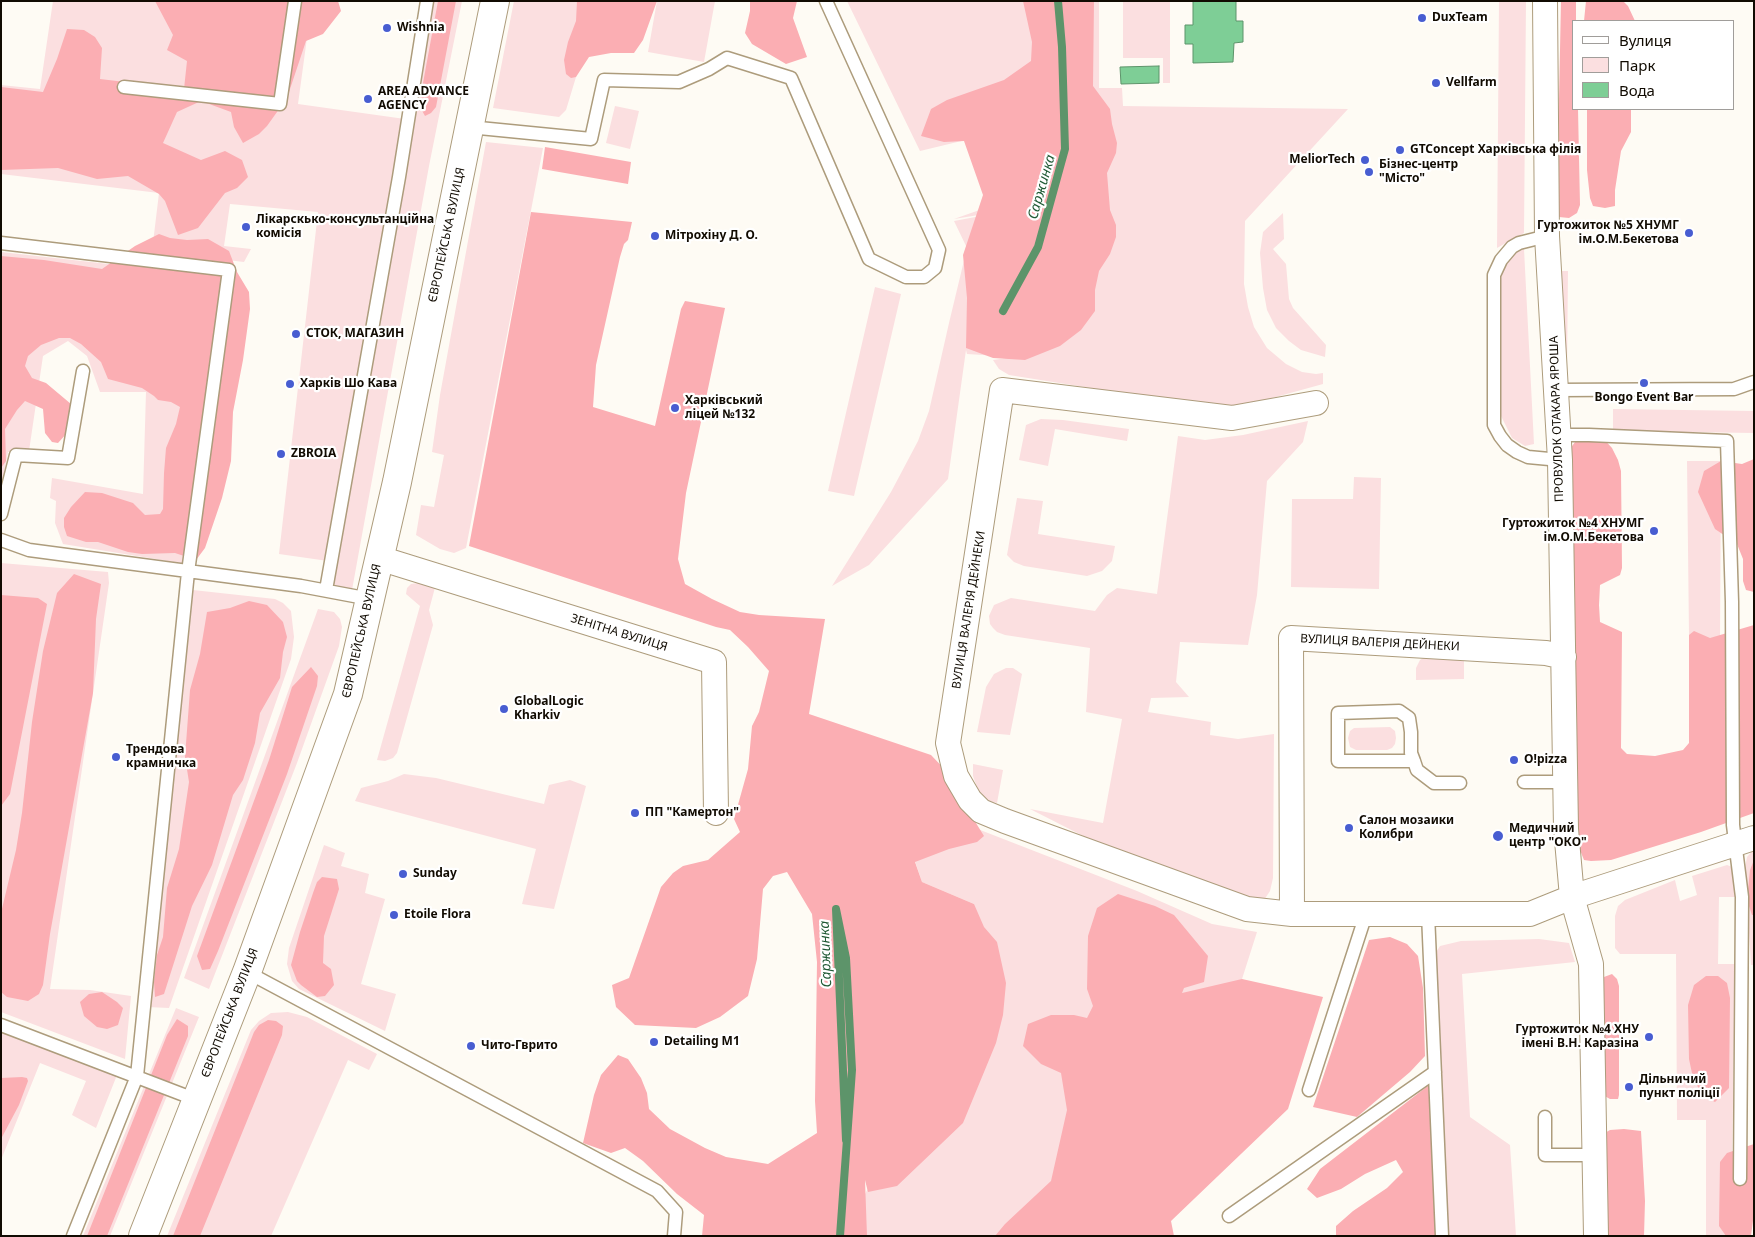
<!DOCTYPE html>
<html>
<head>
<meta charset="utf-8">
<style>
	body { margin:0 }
	#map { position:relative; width:1755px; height:1237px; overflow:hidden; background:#fefbf4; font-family:"Noto Sans",sans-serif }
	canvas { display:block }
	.frame { position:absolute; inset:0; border:2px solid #110b02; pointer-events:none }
	.legend { position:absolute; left:1572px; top:20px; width:162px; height:90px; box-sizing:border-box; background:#fff; border:1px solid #a09d9a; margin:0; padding:6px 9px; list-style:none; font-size:15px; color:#110b02 }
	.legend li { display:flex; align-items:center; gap:10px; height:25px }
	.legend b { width:25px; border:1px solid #a09d9a }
</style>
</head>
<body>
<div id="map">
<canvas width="1755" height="1237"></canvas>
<div class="frame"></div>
<ul class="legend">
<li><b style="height:6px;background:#fff"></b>Вулиця</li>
<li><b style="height:14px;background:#fbdfe0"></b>Парк</li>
<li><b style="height:14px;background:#7ece96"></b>Вода</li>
</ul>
</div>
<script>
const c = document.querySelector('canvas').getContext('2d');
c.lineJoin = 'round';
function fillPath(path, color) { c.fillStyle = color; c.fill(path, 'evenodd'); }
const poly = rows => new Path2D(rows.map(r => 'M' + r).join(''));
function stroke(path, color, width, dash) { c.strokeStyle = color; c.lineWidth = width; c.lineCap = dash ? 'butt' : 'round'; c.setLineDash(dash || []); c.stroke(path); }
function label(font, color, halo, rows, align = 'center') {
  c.font = font + ' "Noto Sans",sans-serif'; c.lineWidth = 4.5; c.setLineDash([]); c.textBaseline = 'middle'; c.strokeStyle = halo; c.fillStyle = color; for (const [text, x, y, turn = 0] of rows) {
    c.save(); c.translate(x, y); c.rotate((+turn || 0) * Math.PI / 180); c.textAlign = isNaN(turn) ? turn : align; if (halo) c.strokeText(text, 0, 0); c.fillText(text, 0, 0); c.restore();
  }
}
const green = poly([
	[53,1,312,1,298,104,405,119,328,561,279,554,318,212,230,204,224,246,251,249,244,262,152,251,159,193,1,174,1,85,40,89],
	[434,1,462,1,429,166,352,590,337,587,333,584,331,571],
	[514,1,585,1,576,77,566,110,559,117,493,108],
	[657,1,715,1,704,62,648,52],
	[847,1,1099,1,1099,88,1122,88,1123,106,1348,109,1245,221,1244,284,1248,307,1254,327,1267,348,1286,364,1302,372,1316,374,1323,373,1323,384,1254,403,1217,408,1009,375,999,369,993,360,1015,357,967,354,966,350,948,479,869,565,832,586,891,492,918,441,929,411,949,323,967,248,954,221,1034,206,954,219,988,207,974,138,920,151],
	[1123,1,1170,1,1170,83,1163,83,1163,58,1123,58],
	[1499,1,1526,1,1524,233,1497,248],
	[615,106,639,111,630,149,606,143],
	[486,142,543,148,466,548,454,553,440,549,416,535,421,505,434,507,444,455,432,452,440,395],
	[1283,213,1284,239,1273,249,1286,264,1289,299,1293,308,1326,345,1325,357,1301,350,1289,341,1276,328,1267,310,1263,288,1260,253,1263,232],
	[1524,249,1534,444,1525,446,1512,438,1501,416,1500,274,1508,258,1515,251],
	[1,252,225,277,186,564,63,544,55,523,56,501,50,498,52,478,143,494,146,392,100,392,87,356,68,341,43,356,29,451,8,452,1,489],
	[1558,271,1568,271,1567,372,1558,357],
	[875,287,901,294,854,496,828,491],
	[1613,409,1754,411,1754,433,1613,431],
	[1041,419,1063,420,1129,429,1127,441,1055,429,1048,466,1019,460,1026,425],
	[1308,421,1303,442,1267,481,1257,595,1248,645,1180,642,1176,682,1189,697,1151,698,1148,712,1211,722,1210,735,1238,739,1274,734,1273,878,1270,891,1264,900,1257,902,1103,846,1030,809,1103,823,1122,719,1086,712,1090,648,1005,635,997,632,993,628,990,624,989,616,994,605,1011,598,1095,611,1107,595,1117,588,1157,594,1178,436,1205,440,1243,435],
	[1687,461,1721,461,1720,641,1712,643,1689,635],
	[1354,477,1381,478,1379,589,1291,587,1292,499,1353,499],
	[1017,498,1043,501,1038,534,1115,546,1112,561,1102,571,1087,576,1024,566,1014,562,1007,555],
	[1,563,108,572,109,583,50,989,90,990,131,996,125,1059,1,1012],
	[437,580,429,610,433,625,397,753,393,758,385,761,377,760,420,606,406,594,407,588,411,584],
	[193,590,275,599,283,603,291,611,294,637,291,659,169,1008,147,1007],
	[318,609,334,612,340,619,342,627,339,646,297,763,209,989,184,978],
	[1428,655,1464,660,1464,679,1416,680,1416,668,1420,660],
	[1006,668,1013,668,1022,674,1010,735,977,732,986,687,994,674],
	[1390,727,1395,731,1396,738,1395,744,1392,748,1387,750,1356,750,1350,747,1348,738,1350,731,1354,728],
	[973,764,1003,770,997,803,989,801,978,790,973,776],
	[404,774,436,778,544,804,549,785,570,780,586,786,554,909,522,904,536,849,355,801,361,788,388,781],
	[952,819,1137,891,1212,924,1257,932,1242,979,1099,1136,1015,1236,859,1236,859,1205,871,1183,974,904,922,882,915,861],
	[324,845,345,853,341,866,369,874,365,893,385,899,361,984,396,994,385,1031,299,989,292,981,287,964,289,948],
	[1754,849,1754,965,1751,965,1745,868,1747,857],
	[1727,865,1732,867,1736,897,1719,897,1718,964,1735,964,1731,1236,1706,1236,1706,1120,1677,1120,1676,954,1620,954,1615,948,1615,916,1618,906,1625,900,1675,880,1680,901,1697,895,1692,876],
	[1539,939,1569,943,1575,962,1462,974,1470,1117,1510,1145,1516,1236,1447,1236,1433,957,1440,946,1461,941],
	[176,1008,199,1017,110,1236,83,1236],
	[288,1012,307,1017,377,1054,369,1070,348,1060,271,1236,167,1236,251,1030,259,1021,271,1013],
	[1,1029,117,1075,96,1128,72,1115,86,1081,40,1063,1,1160]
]);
const forest = poly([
	[155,1,338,1,341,11,323,34,306,41,287,98,267,126,259,134,243,143,234,127,231,112,201,101,177,112,163,143,201,160,225,151,242,160,248,177,237,188,225,193,198,228,178,235,165,201,159,194,128,176,97,179,58,168,1,170,1,87,43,92,57,59,67,29,84,30,95,37,102,48,100,79,184,89,187,61,167,50,173,35],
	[438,1,456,1,436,107,431,113,425,116,419,105],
	[577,1,657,1,643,40,634,53,611,53,589,57,576,77,571,78,566,74,564,60,568,42,576,21],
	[750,1,797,1,793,18,807,57,786,64,752,44,745,33,750,11],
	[1023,1,1094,1,1093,86,1110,109,1112,124,1117,143,1116,153,1107,173,1110,210,1116,225,1116,237,1110,254,1099,271,1095,290,1095,311,1081,330,1060,346,1025,360,993,358,966,348,967,298,963,255,983,195,964,141,944,142,921,136,931,109,947,100,1004,80,1031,61,1032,42],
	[1561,1,1576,1,1576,21,1574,21,1574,109,1578,109,1580,205,1577,213,1569,218,1559,217,1557,197],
	[1586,1,1623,1,1628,6,1635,21,1584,21],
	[1587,109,1631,109,1631,132,1621,151,1615,190,1615,206,1605,208,1593,206,1590,198,1587,170],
	[545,147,631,162,628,184,542,169],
	[531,212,632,222,628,240,624,244,620,257,596,365,593,407,655,426,681,309,685,301,725,308,686,493,678,559,685,584,712,599,740,612,759,615,825,619,809,714,931,755,952,777,958,794,984,836,977,842,949,849,915,862,922,882,974,904,984,927,997,942,1006,983,1003,1015,996,1043,963,1123,897,1186,868,1192,865,1180,867,1236,702,1236,704,1215,677,1194,643,1161,625,1148,611,1153,583,1143,594,1095,601,1075,618,1055,628,1059,641,1078,647,1093,649,1109,670,1129,705,1148,726,1157,768,1164,817,1133,815,1101,817,962,812,914,787,872,773,876,763,889,757,959,748,996,720,1017,696,1028,635,1025,616,1007,612,985,629,978,661,887,673,873,683,866,708,860,740,832,734,819,748,769,752,726,759,712,769,671,748,647,730,630,716,627,469,546],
	[159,234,170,238,187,240,208,239,229,251,237,272,249,292,250,309,243,360,233,412,231,461,222,498,205,548,196,560,175,553,142,554,128,552,98,542,86,542,67,536,64,527,64,518,71,507,85,492,102,493,133,503,145,515,160,514,163,509,164,473,166,448,176,424,180,407,171,402,158,400,154,396,142,388,108,379,101,362,81,344,70,338,59,338,41,345,28,356,25,366,32,378,46,383,71,404,68,417,68,432,58,443,52,442,45,433,43,409,25,401,17,410,5,429,6,461,1,468,1,256,44,260,102,269,135,246],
	[1601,436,1612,448,1618,460,1621,471,1622,568,1620,575,1600,585,1599,605,1600,622,1622,632,1621,748,1627,754,1655,756,1683,750,1689,743,1689,635,1694,631,1710,638,1754,625,1754,813,1701,832,1611,860,1591,861,1584,860,1578,845,1570,449,1575,442,1580,438],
	[1754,459,1754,592,1746,590,1743,581,1743,559,1737,544,1715,529,1698,492,1704,471,1721,461,1742,464],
	[74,574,101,584,96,619,93,693,50,934,43,985,39,994,28,1001,7,997,1,992,1,913,16,850,22,813,32,722,43,651,57,593],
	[1,595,38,598,47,604,10,794,1,806],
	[249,601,267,605,283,622,287,637,283,652,280,678,260,713,255,743,243,780,233,795,212,865,192,906,164,994,155,997,154,982,157,955,163,937,167,888,179,849,189,782,185,757,190,690,200,654,207,612,230,608],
	[311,667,318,676,317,686,287,774,218,951,210,969,202,970,197,956,269,760,292,687],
	[1754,860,1754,915,1752,915,1747,900,1750,870],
	[322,877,337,879,339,889,324,936,323,963,331,969,334,985,325,996,317,997,301,985,297,981,291,965,300,932,313,893,317,882],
	[1118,894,1155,906,1174,915,1208,956,1204,982,1184,988,1182,993,1242,979,1323,997,1288,1109,1171,1221,1174,1236,995,1236,1005,1224,1051,1181,1067,1110,1061,1073,1041,1064,1023,1046,1028,1024,1051,1015,1074,1015,1087,1018,1093,1006,1087,989,1088,936,1097,908],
	[1390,937,1407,944,1418,956,1423,988,1425,1056,1410,1072,1357,1117,1313,1107,1369,940],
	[1612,974,1617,979,1619,986,1619,1095,1618,1099,1610,1099,1601,1094,1601,981,1604,977],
	[1706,976,1718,976,1727,983,1730,998,1729,1088,1715,1102,1703,1096,1693,1078,1689,1059,1688,1005,1694,985],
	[102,992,117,1002,123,1008,118,1025,107,1029,97,1027,84,1016,80,1002,89,994],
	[177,1019,188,1026,188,1036,107,1236,87,1236,167,1035],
	[268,1020,276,1021,283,1026,282,1035,200,1236,173,1236,254,1032,259,1025],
	[22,1077,27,1078,28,1081,19,1105,1,1139,1,1078],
	[1429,1085,1433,1134,1435,1236,1336,1236,1336,1226,1353,1211,1387,1188,1403,1172,1396,1160,1365,1174,1341,1189,1317,1198,1307,1189,1320,1169],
	[1624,1129,1641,1131,1645,1201,1644,1236,1601,1236,1603,1134,1610,1130],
	[1754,1144,1754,1213,1751,1236,1726,1236,1719,1226,1720,1162,1727,1153]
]);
const water = poly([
	[1193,1,1236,1,1236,21,1243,21,1243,42,1234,43,1233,62,1193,63,1193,44,1185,44,1185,25,1193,25,1193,1],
	[1159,66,1159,83,1121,84,1120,67,1159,66]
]);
const stream = poly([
	[1003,311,1038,247,1065,149,1062,47,1058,1],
	[840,1236,852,1070,846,958,836,909,846,1140]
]);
const service = poly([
	[124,87,280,104,295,1],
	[469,127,591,139,604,80,679,82,709,69,727,58,791,78,869,259,906,277,924,277,935,268,939,250,826,1],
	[1547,236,1519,243,1512,247,1501,260,1494,275,1494,425,1500,436,1507,445,1517,452,1528,457,1560,460],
	[1,243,229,270,188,572,137,1076,73,1236],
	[1557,390,1734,389,1754,382],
	[1559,435,1589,435,1727,441,1732,602,1733,825,1742,897,1740,1179],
	[1,514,16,455,68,458,83,371],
	[1,540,29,550,301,586,370,599],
	[326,590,399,177,427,1],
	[1414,761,1338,761,1338,713,1399,711,1409,718,1411,732,1411,753,1414,761,1417,770,1434,783,1460,783],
	[1524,782,1566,782],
	[1428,914,1442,1236],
	[247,972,657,1191,676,1212,674,1236],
	[1,1025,197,1100],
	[1309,1090,1366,914],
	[1545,1117,1545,1155,1595,1155],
	[1229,1216,1435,1072]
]);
const minor = poly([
	[1545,1,1547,236,1560,460,1566,829,1572,897,1591,964,1596,1236],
	[379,558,714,662,716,813],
	[1564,657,1546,653,1291,638,1292,914,1530,914,1572,897,1754,838],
	[1292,914,1247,909,1005,821,981,811,970,800,956,776,948,743,1002,390,1232,418,1316,403]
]);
const secondary = poly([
	[143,1236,247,972,348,694,397,482,495,1]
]);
const markers = [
	[1422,18,5,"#485dd1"],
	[387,28,5,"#485dd1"],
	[1436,83,5,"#485dd1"],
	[368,99,5,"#485dd1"],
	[1400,150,5,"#485dd1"],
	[1365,160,5,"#485dd1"],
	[1369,172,5,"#485dd1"],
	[246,227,5,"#485dd1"],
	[1689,233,5,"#485dd1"],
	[655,236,5,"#485dd1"],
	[296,334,5,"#485dd1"],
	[1644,383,5,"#485dd1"],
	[290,384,5,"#485dd1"],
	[675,408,5,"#485dd1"],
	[281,454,5,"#485dd1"],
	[1654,531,5,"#485dd1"],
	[504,709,5,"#485dd1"],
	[116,757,5,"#485dd1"],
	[1514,760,5,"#485dd1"],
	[635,813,5,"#485dd1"],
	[1349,828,5,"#485dd1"],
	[1498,836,6,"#485dd1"],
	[403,874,5,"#485dd1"],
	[394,915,5,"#485dd1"],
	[1649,1037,5,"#485dd1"],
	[654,1042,5,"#485dd1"],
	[471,1046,5,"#485dd1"],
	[1629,1087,5,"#485dd1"]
];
const poiNames = [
	["DuxTeam",1432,18],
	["Wishnia",397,28],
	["Vellfarm",1446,83],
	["AREA ADVANCE",378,92],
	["AGENCY",378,106],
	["GTConcept Харківська філія",1410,150],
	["MeliorTech",1355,160,"right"],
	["Бізнес-центр",1379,165],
	["\"Місто\"",1379,179],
	["Лікарскько-консультанційна",256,220],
	["комісія",256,234],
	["Гуртожиток №5 ХНУМГ",1679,226,"right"],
	["ім.О.М.Бекетова",1679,240,"right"],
	["Мітрохіну Д. О.",665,236],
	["СТОК, МАГАЗИН",306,334],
	["Харків Шо Кава",300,384],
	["Bongo Event Bar",1644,398,"center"],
	["Харківський",685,401],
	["ліцей №132",685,415],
	["ZBROIA",291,454],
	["Гуртожиток №4 ХНУМГ",1644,524,"right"],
	["ім.О.М.Бекетова",1644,538,"right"],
	["GlobalLogic",514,702],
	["Kharkiv",514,716],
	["Трендова",126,750],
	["крамничка",126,764],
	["O!pizza",1524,760],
	["ПП \"Камертон\"",645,813],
	["Салон мозаики",1359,821],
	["Колибри",1359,835],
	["Медичний",1509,829],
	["центр \"ОКО\"",1509,843],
	["Sunday",413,874],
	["Etoile Flora",404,915],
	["Гуртожиток №4 ХНУ",1639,1030,"right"],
	["імені В.Н. Каразіна",1639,1044,"right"],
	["Detailing M1",664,1042],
	["Чито-Гврито",481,1046],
	["Дільничий",1639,1080],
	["пункт поліції",1639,1094]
];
const streetNames = [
	["ЄВРОПЕЙСЬКА ВУЛИЦЯ",447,235,-78],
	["ПРОВУЛОК ОТАКАРА ЯРОША",1557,419,-92],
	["ВУЛИЦЯ ВАЛЕРІЯ ДЕЙНЕКИ",969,610,-81],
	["ЄВРОПЕЙСЬКА ВУЛИЦЯ",362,631,-77],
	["ЗЕНІТНА ВУЛИЦЯ",619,633,17],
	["ВУЛИЦЯ ВАЛЕРІЯ ДЕЙНЕКИ",1380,643,3],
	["ЄВРОПЕЙСЬКА ВУЛИЦЯ",230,1013,-69]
];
const waterNames = [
	["Саржинка",1042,187,-74],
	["Саржинка",826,954,-92]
];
fillPath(green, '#fbdfe0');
fillPath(forest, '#fbaeb3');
fillPath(water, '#7ece96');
stroke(water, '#5d946a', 1);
stroke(stream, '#5d946a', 8);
stroke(service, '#ad9c7c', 15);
stroke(minor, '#ad9c7c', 26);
stroke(secondary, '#ad9c7c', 30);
stroke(service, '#fff', 12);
stroke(minor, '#fff', 24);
stroke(secondary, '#fff', 28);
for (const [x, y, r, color] of markers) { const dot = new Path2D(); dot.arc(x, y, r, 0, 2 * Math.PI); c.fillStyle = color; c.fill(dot); stroke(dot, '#fff', 2); }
label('bold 12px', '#110b02', '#fff', poiNames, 'left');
label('12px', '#110b02', '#fff', streetNames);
label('italic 14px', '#205a35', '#fff', waterNames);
</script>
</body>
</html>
